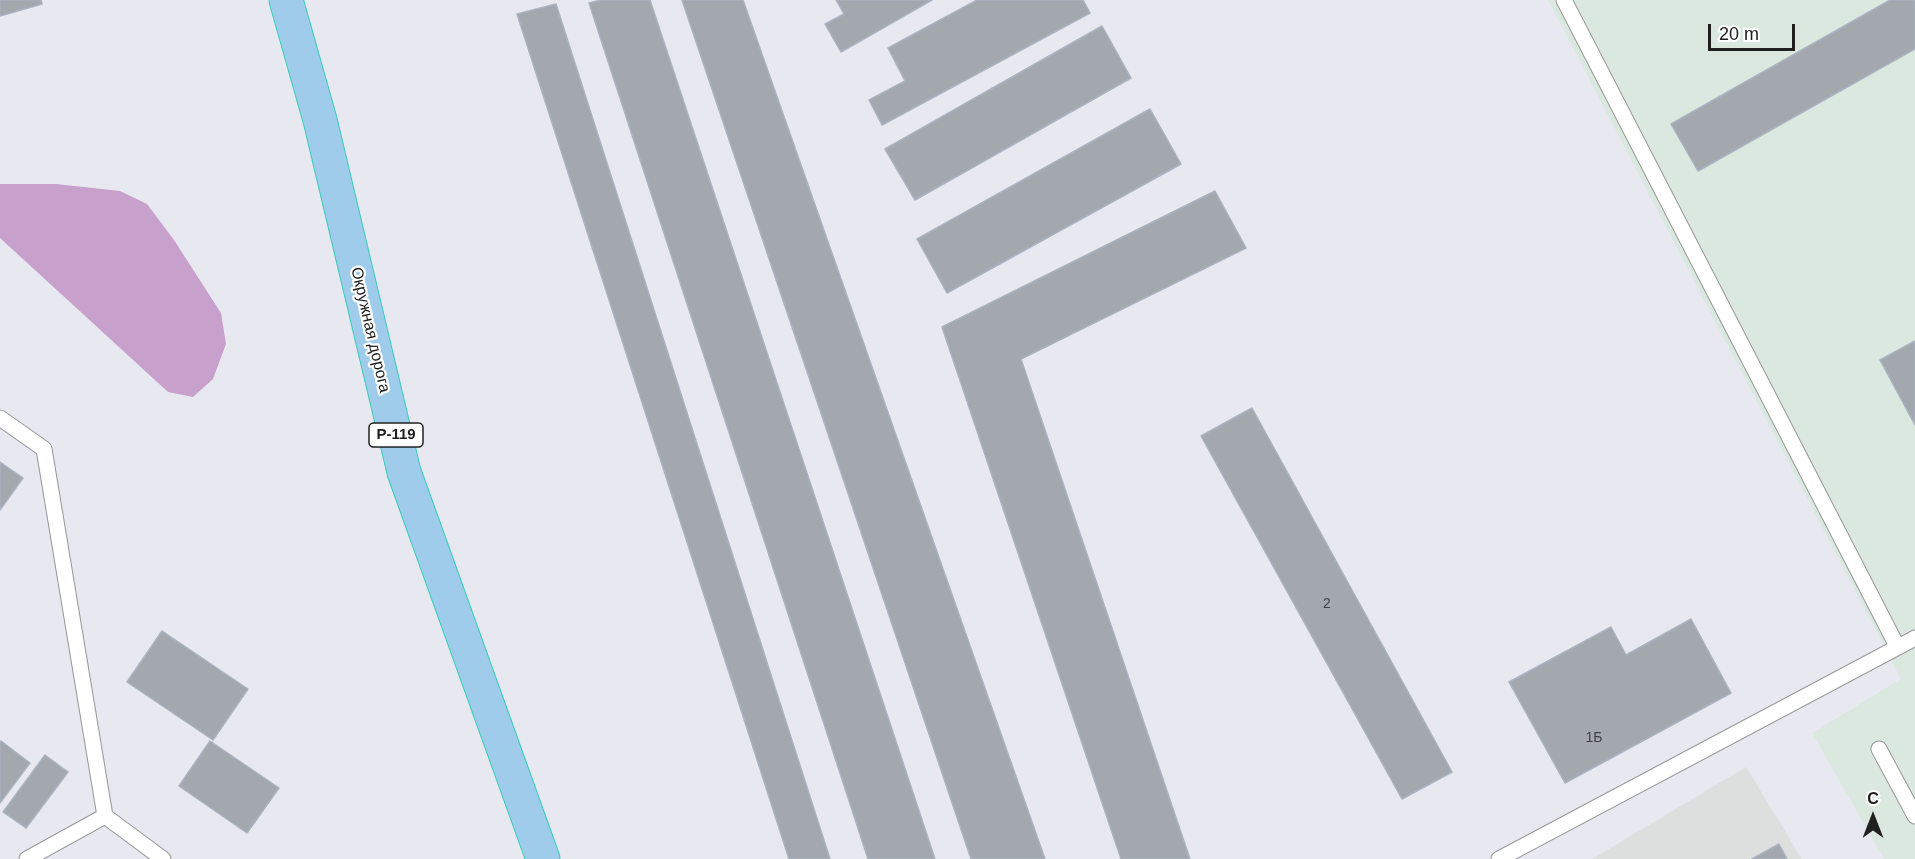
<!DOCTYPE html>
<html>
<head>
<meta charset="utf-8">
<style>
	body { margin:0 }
	#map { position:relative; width:1915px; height:859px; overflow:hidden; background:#e8e9f0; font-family:Arial,sans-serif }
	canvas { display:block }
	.north { position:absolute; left:1843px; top:787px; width:60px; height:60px; -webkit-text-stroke:4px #fff; paint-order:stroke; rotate:0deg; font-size:16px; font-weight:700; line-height:24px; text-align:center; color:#202020 }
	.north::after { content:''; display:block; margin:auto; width:21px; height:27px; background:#202020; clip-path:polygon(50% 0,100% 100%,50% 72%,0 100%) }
	.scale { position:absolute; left:1708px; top:24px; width:87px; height:27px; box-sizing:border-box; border:3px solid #202020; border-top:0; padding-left:8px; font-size:18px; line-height:21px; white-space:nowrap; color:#202020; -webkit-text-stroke:4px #fff; paint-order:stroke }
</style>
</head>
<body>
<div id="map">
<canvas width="1915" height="859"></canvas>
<div class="north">С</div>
<div class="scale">20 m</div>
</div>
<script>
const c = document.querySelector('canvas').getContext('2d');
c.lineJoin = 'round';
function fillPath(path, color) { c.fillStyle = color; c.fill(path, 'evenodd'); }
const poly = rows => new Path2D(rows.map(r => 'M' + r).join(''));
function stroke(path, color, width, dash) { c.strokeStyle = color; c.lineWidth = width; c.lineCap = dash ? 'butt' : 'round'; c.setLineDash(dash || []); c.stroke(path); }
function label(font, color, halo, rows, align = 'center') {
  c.font = font + ' Arial,sans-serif'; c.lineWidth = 4.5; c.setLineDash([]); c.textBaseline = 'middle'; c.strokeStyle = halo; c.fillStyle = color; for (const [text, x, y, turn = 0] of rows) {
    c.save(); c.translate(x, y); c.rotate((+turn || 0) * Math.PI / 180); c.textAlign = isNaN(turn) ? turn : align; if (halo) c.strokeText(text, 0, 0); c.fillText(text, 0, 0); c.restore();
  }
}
const residential = poly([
	[1746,767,1802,859,1592,859]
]);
const industrial = poly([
	[1548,0,1915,0,1915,859,1884,859,1812,733,1901,679]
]);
const forest = poly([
	[0,184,56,184,120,191,147,204,174,240,221,313,226,344,213,379,193,397,168,392,0,238]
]);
const building = poly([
	[0,0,41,0,42,4,0,16,0,0],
	[601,0,650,0,935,859,868,859,589,3,601,0],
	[682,0,743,0,1045,859,971,859,682,0],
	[836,0,932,0,841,52,825,24,844,14,836,0],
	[977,0,1083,0,1090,13,882,125,869,100,905,81,888,48,977,0],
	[1890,0,1915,0,1915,49,1698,171,1671,124,1890,0],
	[556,4,830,859,789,859,517,14,556,4],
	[1102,26,1131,78,915,200,885,149,1102,26],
	[1150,109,1181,164,947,293,917,239,1150,109],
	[1215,191,1246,248,1021,359,1190,859,1121,859,942,327,1215,191],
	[1915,341,1915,425,1880,360,1915,341],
	[1252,408,1452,772,1402,799,1201,436,1252,408],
	[0,462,23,478,0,510,0,462],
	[1691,619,1731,693,1565,783,1509,682,1611,627,1626,655,1691,619],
	[162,631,248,689,213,740,127,682,162,631],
	[1,741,30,763,0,803,0,743,1,741],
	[210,741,279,788,247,833,179,786,210,741],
	[45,755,68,772,26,828,3,812,45,755],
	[1779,844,1787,859,1752,859,1779,844]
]);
const service = poly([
	[1564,0,1897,646],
	[0,418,44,449,105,816,163,859],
	[1879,749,1915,816],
	[27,859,105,816],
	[1499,859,1915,638]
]);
const trunk = poly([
	[286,0,320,120,404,472,543,859]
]);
const numberNames = [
	["2",1327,604],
	["1Б",1594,738]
];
const shields = [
	[396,435,54]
];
const shieldNames = [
	["Р-119",396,435]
];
const streetNames = [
	["Окружная дорога",370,330,77]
];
fillPath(residential, '#dddede');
fillPath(industrial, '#dae8e0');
fillPath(forest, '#c8a0cc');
fillPath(building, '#a3a7ae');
stroke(building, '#abb3c0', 1.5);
stroke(service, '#979797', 17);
stroke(trunk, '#36cdb8', 35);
stroke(service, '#fff', 15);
stroke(trunk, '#9fccea', 33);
label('14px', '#414244', null, numberNames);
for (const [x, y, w] of shields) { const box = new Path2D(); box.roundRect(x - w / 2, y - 12, w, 24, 4.5); c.fillStyle = '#fff'; c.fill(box); stroke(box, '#202020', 1.5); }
label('bold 15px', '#202020', null, shieldNames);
label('16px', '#202020', '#fff', streetNames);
</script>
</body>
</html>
